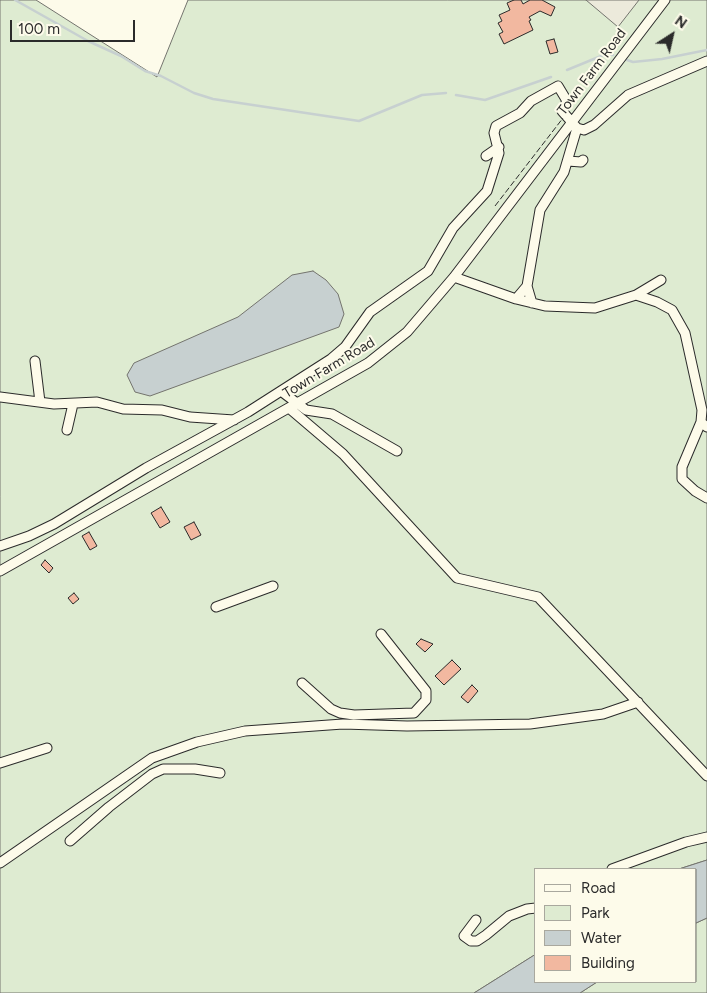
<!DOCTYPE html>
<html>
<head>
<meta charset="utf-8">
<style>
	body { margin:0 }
	#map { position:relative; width:707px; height:993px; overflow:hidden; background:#fdfbea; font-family:Figtree,sans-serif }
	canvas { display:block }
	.legend { position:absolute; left:534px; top:868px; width:162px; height:115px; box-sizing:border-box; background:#fdfbea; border:1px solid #a9a89e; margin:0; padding:6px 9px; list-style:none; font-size:15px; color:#2b2b2b }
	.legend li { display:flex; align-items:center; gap:10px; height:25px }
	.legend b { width:25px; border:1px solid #a9a89e }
	.north { position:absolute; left:647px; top:10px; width:50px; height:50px; -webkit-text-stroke:4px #fdfbea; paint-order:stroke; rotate:35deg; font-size:14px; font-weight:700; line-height:20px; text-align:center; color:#2b2b2b }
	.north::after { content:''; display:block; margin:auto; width:18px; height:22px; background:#2b2b2b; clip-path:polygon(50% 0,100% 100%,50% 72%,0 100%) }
	.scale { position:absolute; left:10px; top:20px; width:125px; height:22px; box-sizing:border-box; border:2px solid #2b2b2b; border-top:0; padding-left:6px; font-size:15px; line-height:18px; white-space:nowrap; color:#2b2b2b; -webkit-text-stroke:4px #fdfbea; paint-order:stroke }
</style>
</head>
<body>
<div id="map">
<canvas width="707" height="993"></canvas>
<ul class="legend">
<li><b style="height:6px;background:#fdfbea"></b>Road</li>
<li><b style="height:14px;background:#deebd1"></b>Park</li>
<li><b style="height:14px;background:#c7d0d0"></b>Water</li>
<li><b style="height:14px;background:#f2b8a0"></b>Building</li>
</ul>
<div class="north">N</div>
<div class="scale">100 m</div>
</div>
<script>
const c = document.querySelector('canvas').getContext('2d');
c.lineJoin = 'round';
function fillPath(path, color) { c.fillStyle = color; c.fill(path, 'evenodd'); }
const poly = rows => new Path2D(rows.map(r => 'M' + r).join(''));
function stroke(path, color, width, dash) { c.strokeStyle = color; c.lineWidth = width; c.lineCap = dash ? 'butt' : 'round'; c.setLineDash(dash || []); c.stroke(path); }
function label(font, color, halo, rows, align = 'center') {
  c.font = font + ' Figtree,sans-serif'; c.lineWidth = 4; c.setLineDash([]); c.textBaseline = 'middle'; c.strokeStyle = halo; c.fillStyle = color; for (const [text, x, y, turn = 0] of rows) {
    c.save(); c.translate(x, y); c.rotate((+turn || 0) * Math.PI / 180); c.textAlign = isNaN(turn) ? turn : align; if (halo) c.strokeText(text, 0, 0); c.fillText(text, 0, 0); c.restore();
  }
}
const green = poly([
	[0,0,36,0,157,77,188,0,707,0,707,860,679,869,536,869,536,954,474,993,0,993,0,0],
	[707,918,707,993,580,993,597,982,696,982,696,923,707,918]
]);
const parking = poly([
	[586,0,639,0,618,27,586,0]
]);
const water = poly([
	[313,271,326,280,338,294,344,314,339,327,150,396,135,392,127,375,134,363,238,317,292,275,313,271],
	[707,860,707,918,696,923,696,869,679,869,707,860],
	[536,954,536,982,597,982,580,993,474,993,536,954]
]);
const stream = poly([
	[15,0,88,41,121,56,145,71,161,76,194,93,213,99,359,121,422,95,446,93],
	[627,60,633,62,662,59,707,50],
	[567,70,606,54,613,55],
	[456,95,485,100,551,77]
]);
const building = poly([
	[514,0,521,0,523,4,530,0,542,0,555,7,551,16,540,11,529,17,531,20,529,21,533,30,504,44,499,34,503,32,498,23,502,21,499,15,510,10,507,3,514,0],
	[554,39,558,52,550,54,546,41,554,39],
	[161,507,170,522,160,528,151,513,161,507],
	[194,522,201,535,191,540,184,527,194,522],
	[89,532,97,546,90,550,82,536,89,532],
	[45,560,53,568,49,573,41,565,45,560],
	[74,593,79,599,73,604,68,598,74,593],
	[421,639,433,644,425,652,416,644,421,639],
	[452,660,461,669,444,685,435,676,452,660],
	[472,685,478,691,468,703,461,697,472,685]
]);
const minor = poly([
	[486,156,499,147],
	[568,161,581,162,583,160],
	[454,277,516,299,545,306,595,308,636,295,657,302,672,310,685,333,702,410,701,422],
	[527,286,540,210,564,172,577,128,584,130,594,125,628,95,707,61],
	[636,295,661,280],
	[516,299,527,286,532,303],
	[35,361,40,402],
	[281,391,306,410,332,414,397,451],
	[0,397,54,404,97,402,123,409,162,410,190,417,234,420],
	[289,408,343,454,457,578,538,597,707,776],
	[707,427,701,422,682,467,682,479,695,491,707,498],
	[67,430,73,404],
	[0,546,29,536,54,524,146,468,248,412,331,359,345,347,370,312,428,271,453,228,487,191,499,153,494,133,496,126,520,113,531,101,558,86,567,101,562,111,577,128],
	[0,571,368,363,407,332,454,277,665,0],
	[216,607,273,586],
	[302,683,331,709,340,713,354,715,414,713,426,700,426,691,381,634],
	[0,763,47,748],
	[70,841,109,807,152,774,163,769,195,769,220,773],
	[0,863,152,758,197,742,245,731,343,724,407,726,530,724,603,714,638,702],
	[612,869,686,842,707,837],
	[476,920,464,936,471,941,477,941,486,935,509,916,527,909,536,908]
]);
const fence = poly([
	[495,206,563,118]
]);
const streetNames = [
	["Town Farm Road",592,72,-53],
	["Town Farm Road",329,368,-31]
];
fillPath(green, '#deebd1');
stroke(green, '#74746e', 1);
fillPath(parking, '#eceadb');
stroke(parking, '#74746e', 1);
fillPath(water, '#c7d0d0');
stroke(water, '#74746e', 1);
stroke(stream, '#c7d0d0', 2.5);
fillPath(building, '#f2b8a0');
stroke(building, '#2b2b2b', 1);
stroke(minor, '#2b2b2b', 11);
stroke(minor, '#fdfbea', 9);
stroke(fence, '#2b2b2b', 1, [6, 2.5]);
label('14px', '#2b2b2b', '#fdfbea', streetNames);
</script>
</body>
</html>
